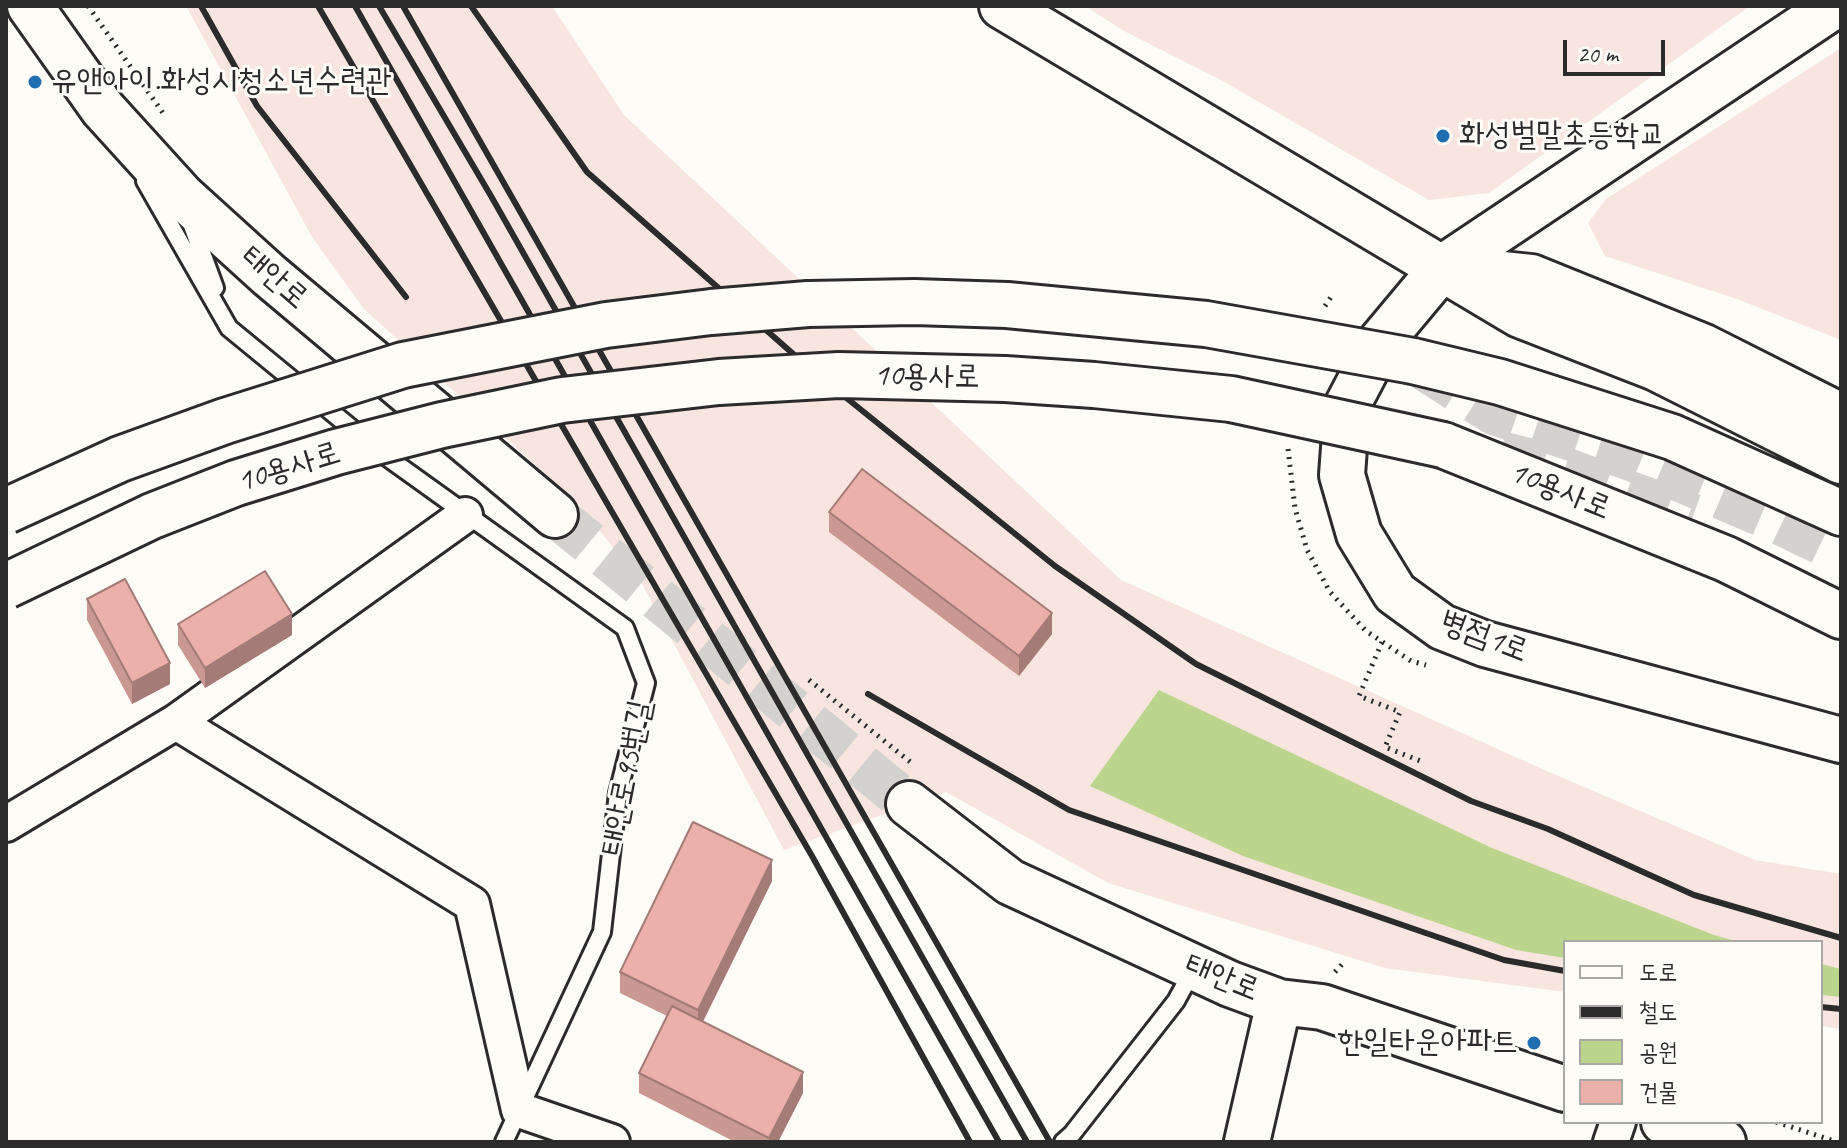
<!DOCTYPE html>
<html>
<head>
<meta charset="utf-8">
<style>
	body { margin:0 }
	#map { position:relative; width:1847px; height:1148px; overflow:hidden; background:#fdfcf7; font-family:Caveat,"Poor Story",sans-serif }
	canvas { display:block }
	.frame { position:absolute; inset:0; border:8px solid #2b2b2b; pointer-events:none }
	.legend { position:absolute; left:1563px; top:940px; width:260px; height:184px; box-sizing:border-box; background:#fdfcf7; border:2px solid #a9a8a5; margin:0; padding:10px 14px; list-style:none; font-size:24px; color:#2b2b2b }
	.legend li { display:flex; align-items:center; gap:16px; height:40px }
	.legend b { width:40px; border:2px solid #a9a8a5 }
	.scale { position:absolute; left:1563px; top:40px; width:102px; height:36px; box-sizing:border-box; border:4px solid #2b2b2b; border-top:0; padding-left:10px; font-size:24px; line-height:28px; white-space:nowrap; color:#2b2b2b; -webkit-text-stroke:6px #fdfcf7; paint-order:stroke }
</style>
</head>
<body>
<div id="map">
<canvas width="1847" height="1148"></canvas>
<div class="frame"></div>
<ul class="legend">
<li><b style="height:10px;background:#fdfcf7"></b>도로</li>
<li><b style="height:10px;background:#2b2b2b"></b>철도</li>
<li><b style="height:22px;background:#bbd58c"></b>공원</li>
<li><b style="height:22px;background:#ebb0aa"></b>건물</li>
</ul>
<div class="scale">20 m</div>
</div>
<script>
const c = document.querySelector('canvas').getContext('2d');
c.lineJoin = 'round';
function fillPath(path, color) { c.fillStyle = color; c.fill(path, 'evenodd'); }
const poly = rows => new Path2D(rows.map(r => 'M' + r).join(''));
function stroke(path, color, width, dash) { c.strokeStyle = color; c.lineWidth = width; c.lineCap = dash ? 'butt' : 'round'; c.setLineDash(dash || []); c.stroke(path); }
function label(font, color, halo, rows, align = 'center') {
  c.font = font + ' Caveat,"Poor Story",sans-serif'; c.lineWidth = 6; c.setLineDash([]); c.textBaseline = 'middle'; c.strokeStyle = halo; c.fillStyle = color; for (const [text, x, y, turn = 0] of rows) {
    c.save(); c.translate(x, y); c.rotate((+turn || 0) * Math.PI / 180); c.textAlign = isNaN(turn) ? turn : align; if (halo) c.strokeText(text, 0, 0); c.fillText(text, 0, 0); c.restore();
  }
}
const built = poly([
	[186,6,552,6,624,115,1121,580,1549,772,1755,860,1841,874,1841,1029,1821,1026,1821,942,1565,942,1565,992,1385,968,1108,883,946,792,784,850,642,584,580,506,364,309,312,237],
	[1085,6,1750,6,1489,193,1429,200,1219,79,1124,31],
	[1841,48,1841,340,1737,299,1605,256,1588,223,1606,199]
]);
const green = poly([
	[1159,690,1492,848,1714,935,1739,942,1565,942,1565,958,1516,950,1243,856,1090,786],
	[1821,964,1841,969,1841,997,1821,995]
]);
const secondaryTunnel = poly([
	[1420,366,1494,413,1631,459,1770,518,1841,552],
	[1501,453,1567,470,1693,516],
	[555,515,909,804]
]);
const path = poly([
	[88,6,163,113],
	[1325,306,1331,297],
	[1288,449,1295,508,1307,550,1330,592,1366,631,1411,661,1426,665],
	[1382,642,1359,696,1400,712,1385,747,1423,762],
	[809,680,914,765],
	[1335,972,1345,961],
	[1776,1122,1837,1142]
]);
const lane = poly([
	[145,181,229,328,384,455,625,628,646,683,618,793,602,932,504,1142],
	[190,220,215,288],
	[1063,1142,1072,1134,1176,1001,1193,970]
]);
const street = poly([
	[176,722,472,904,519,1110,612,1142],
	[6,824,176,722,465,515],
	[1611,1142,1618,1122]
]);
const secondary = poly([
	[30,6,103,109,182,196,269,275,555,515],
	[1002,6,1520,315,1656,368,1841,461],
	[1834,6,1442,268,1381,341,1347,406,1342,475,1359,534,1395,593,1442,627,1485,644,1841,740],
	[1454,269,1531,277,1704,347,1841,416],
	[1413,361,1500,382,1672,437,1841,513],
	[1443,445,1726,559,1841,616],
	[909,804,1010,882,1230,984,1279,1002,1322,1007,1565,1089],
	[1664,1122,1723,1142],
	[1247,1142,1279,1002]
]);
const rail = poly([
	[201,6,257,106,406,297],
	[318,6,812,856,970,1142],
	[355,6,999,1142],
	[379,6,491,196,1027,1142],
	[403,6,1050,1142],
	[471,6,587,172,808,367,1055,566,1196,664,1471,801,1548,829,1694,895,1841,938],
	[868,694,1069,810,1504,960,1565,971],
	[1821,1007,1841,1009]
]);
const secondaryBridge = poly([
	[6,511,120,459,225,421,403,365,606,325,711,312,808,304,914,302,1007,305,1206,324,1413,361],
	[6,586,152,516,236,483,336,452,442,425,562,400,719,382,839,375,1005,379,1094,385,1231,399,1443,445]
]);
const wall = poly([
	[829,512,1052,634,1019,676,829,532],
	[87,599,170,684,132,704,87,620],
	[178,624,292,635,205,688,178,645],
	[772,881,703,1022,803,1093,778,1142,735,1142,639,1093,639,1073,667,1016,620,993,620,972]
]);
const shadedWall = poly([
	[1052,613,1052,634,1019,676,1019,656],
	[292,614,292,635,205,688,205,668],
	[170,663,170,684,132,704,132,683],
	[772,860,772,881,698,1031,698,1010],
	[803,1072,803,1093,778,1142,769,1142,769,1138]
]);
const building = poly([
	[862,469,1052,613,1019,656,829,512,862,469],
	[265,571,292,614,205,668,178,624,265,571],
	[125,579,170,663,132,683,87,599,125,579],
	[693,822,772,860,698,1010,620,972,693,822],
	[672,1006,803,1072,769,1138,639,1073,672,1006]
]);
const markers = [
	[35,82,8,"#1f6fb2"],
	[1443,136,8,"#1f6fb2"],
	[1534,1043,8,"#1f6fb2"]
];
const poiNames = [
	["유앤아이.화성시청소년수련관",51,82],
	["화성벌말초등학교",1459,136],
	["한일타운아파트",1518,1043,"right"]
];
const streetNames = [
	["태안로",274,278,41],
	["10용사로",927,377,1],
	["10용사로",289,468,-17],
	["10용사로",1560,491,22],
	["병점1로",1484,637,21],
	["태안로95번길",627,778,-79],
	["태안로",1222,978,22]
];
fillPath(built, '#f8e5e0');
fillPath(green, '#bbd58c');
stroke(secondaryTunnel, '#d3d2ce', 44, [44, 22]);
stroke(lane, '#2b2b2b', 22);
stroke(street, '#2b2b2b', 40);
stroke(secondary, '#2b2b2b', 50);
stroke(path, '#2b2b2b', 5, [2, 6]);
stroke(lane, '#fdfcf7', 16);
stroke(street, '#fdfcf7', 34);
stroke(secondary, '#fdfcf7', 44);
stroke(rail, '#2b2b2b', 6);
stroke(secondaryBridge, '#2b2b2b', 50, []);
stroke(secondaryBridge, '#fdfcf7', 44);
fillPath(wall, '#ca9792');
fillPath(shadedWall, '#a47b77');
fillPath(building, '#ebb0aa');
stroke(building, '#a47b77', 2);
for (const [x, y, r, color] of markers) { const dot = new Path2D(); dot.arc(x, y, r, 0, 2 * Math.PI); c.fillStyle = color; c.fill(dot); stroke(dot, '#fdfcf7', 3); }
label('32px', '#2b2b2b', '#fdfcf7', poiNames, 'left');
label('32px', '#2b2b2b', '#fdfcf7', streetNames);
</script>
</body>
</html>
